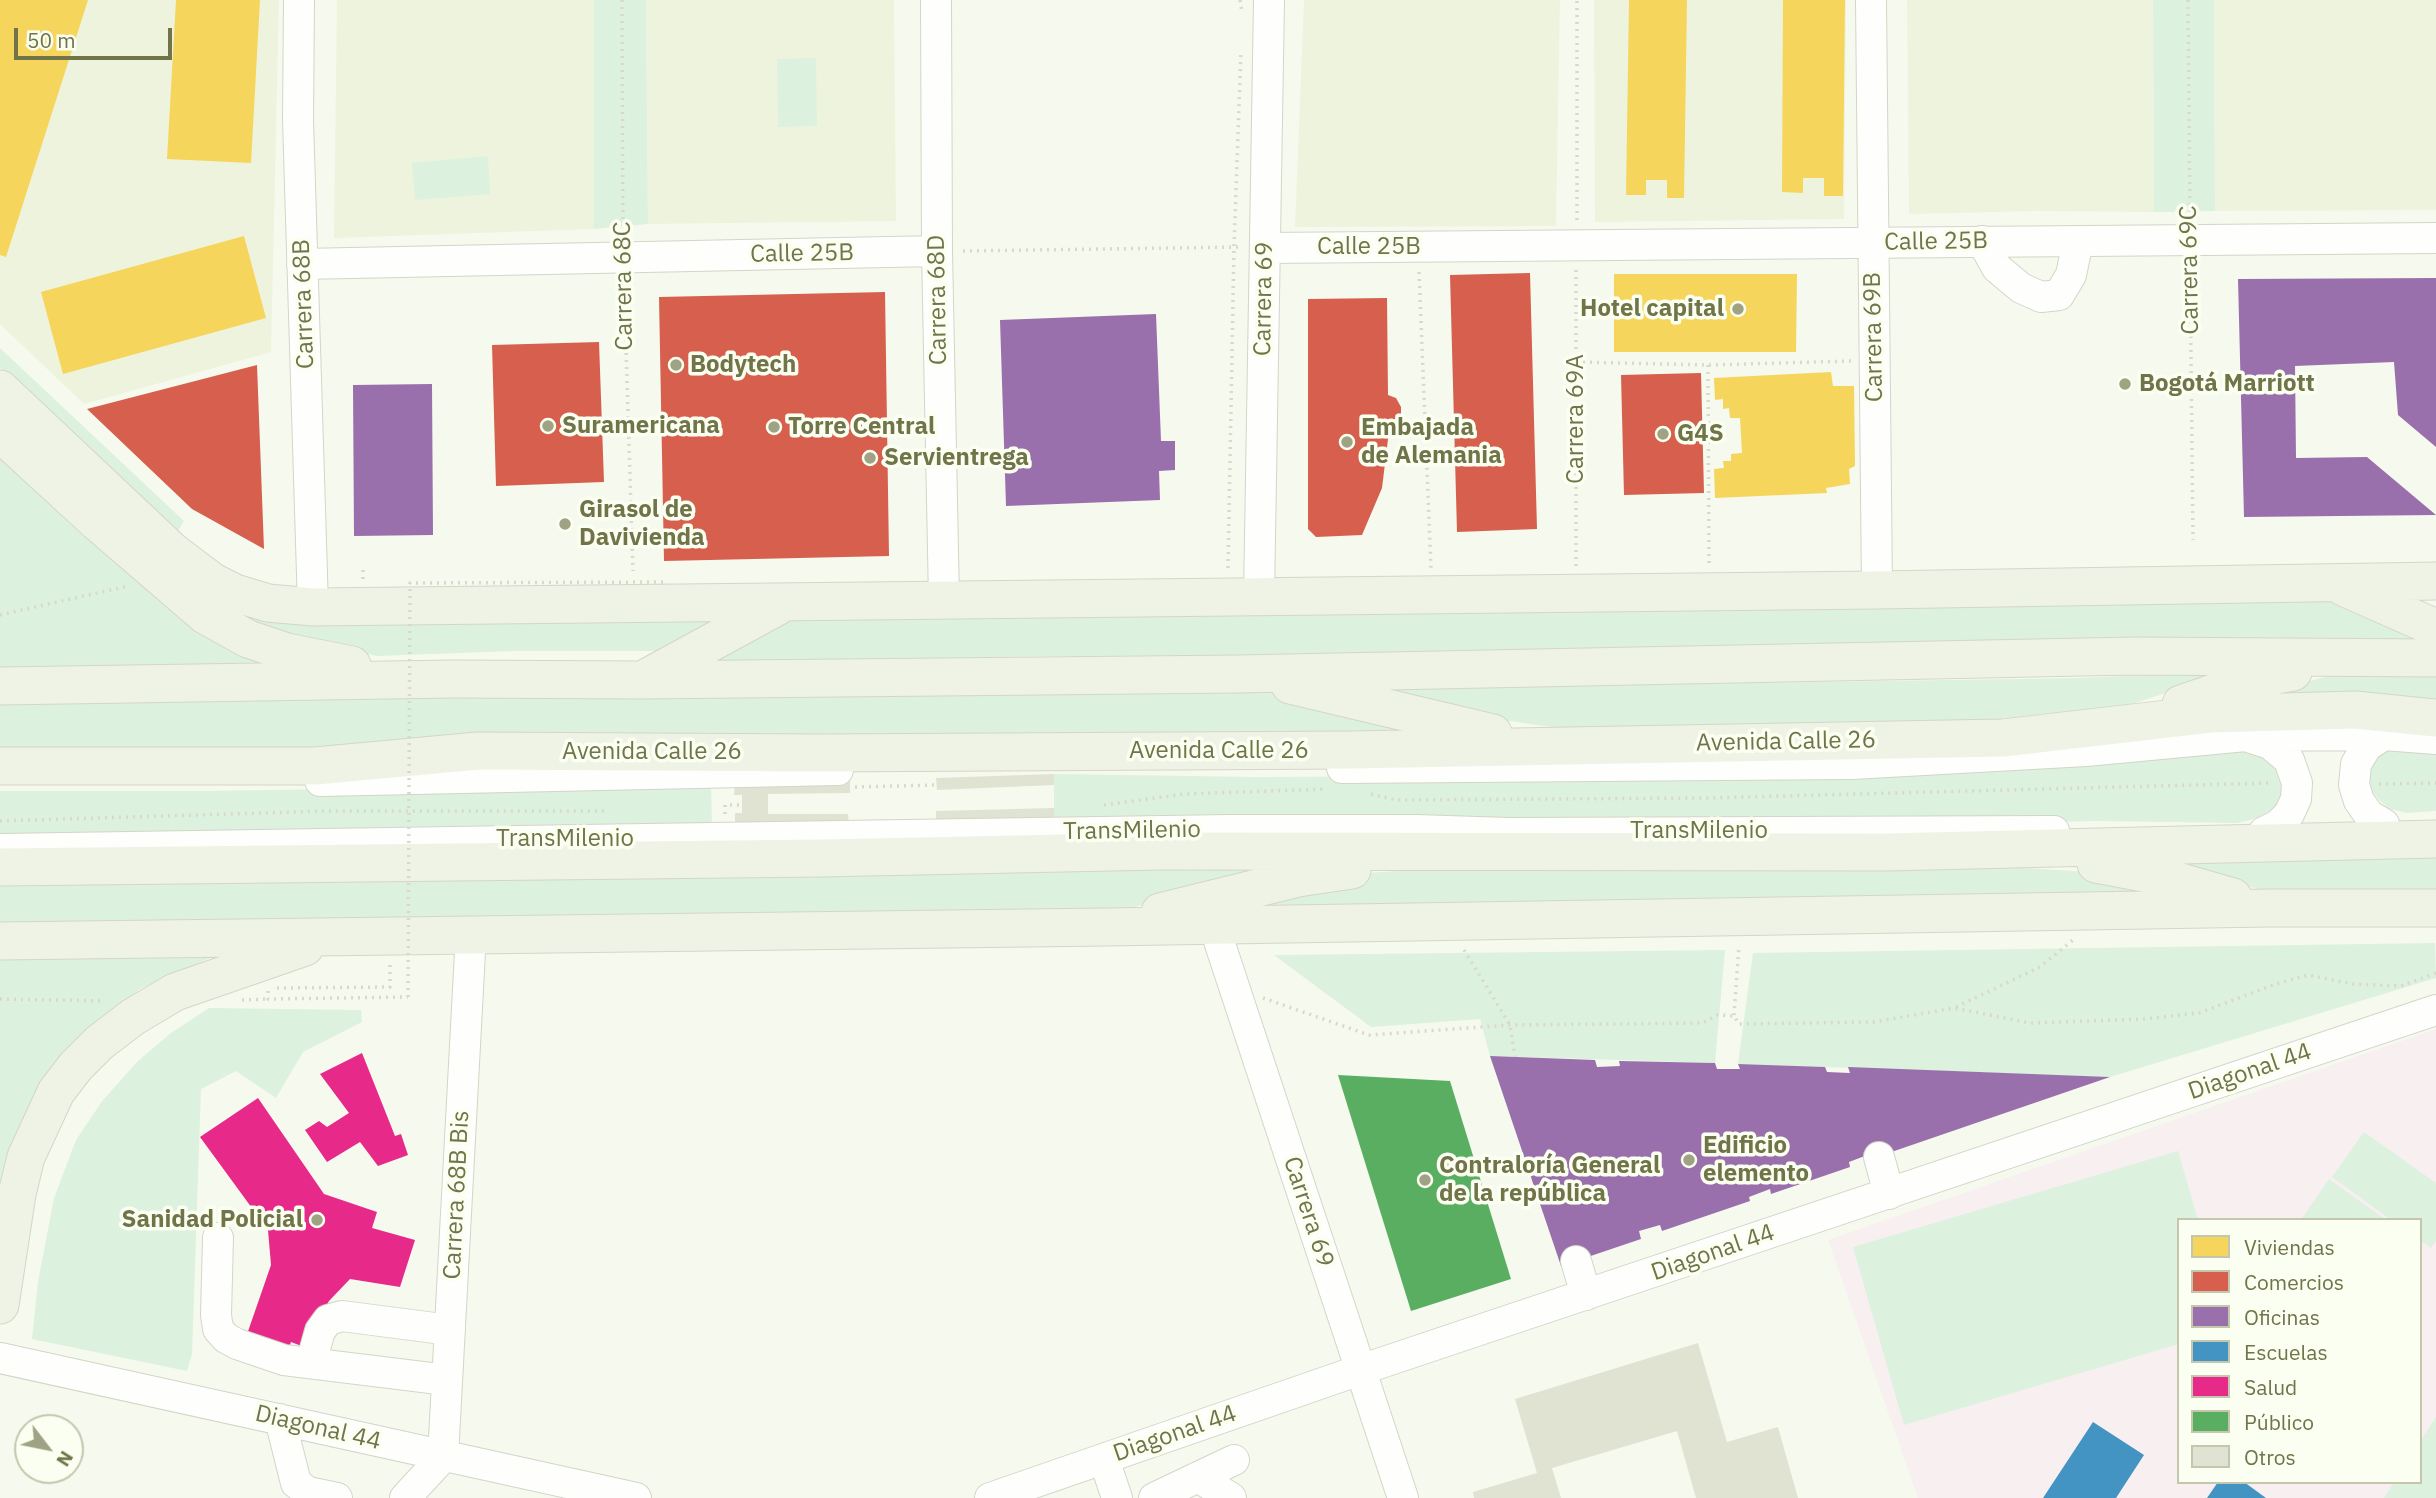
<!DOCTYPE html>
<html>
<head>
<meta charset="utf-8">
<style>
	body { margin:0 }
	#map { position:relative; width:2436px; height:1498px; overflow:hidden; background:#f6f9ee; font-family:"IBM Plex Sans",sans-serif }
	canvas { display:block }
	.legend { position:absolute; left:2177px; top:1218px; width:245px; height:266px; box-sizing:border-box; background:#fbfff1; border:2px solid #c4c7ae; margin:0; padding:9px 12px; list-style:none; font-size:21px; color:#717449 }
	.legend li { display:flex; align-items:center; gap:14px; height:35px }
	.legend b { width:35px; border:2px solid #c4c7ae }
	.north { position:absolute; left:14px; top:1414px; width:70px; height:70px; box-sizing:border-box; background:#fbfff1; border:2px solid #c4c7ae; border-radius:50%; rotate:122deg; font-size:19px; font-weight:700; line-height:28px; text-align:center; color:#717449 }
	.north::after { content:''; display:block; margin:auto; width:24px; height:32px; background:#a0a383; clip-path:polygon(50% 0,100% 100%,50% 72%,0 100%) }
	.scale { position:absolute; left:14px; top:28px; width:158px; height:32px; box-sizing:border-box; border:4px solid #717449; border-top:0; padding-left:9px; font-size:21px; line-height:24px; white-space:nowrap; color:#717449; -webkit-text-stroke:5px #fbfff1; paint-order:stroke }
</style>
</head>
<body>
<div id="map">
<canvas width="2436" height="1498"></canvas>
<ul class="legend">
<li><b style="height:19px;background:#f6d55c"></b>Viviendas</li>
<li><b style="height:19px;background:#d6604d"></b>Comercios</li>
<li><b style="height:19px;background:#9970ab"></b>Oficinas</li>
<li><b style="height:19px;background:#4393c3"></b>Escuelas</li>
<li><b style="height:19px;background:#e7298a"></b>Salud</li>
<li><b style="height:19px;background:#5aae61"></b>Público</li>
<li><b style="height:19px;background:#e0e3d2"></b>Otros</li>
</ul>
<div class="north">N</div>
<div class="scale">50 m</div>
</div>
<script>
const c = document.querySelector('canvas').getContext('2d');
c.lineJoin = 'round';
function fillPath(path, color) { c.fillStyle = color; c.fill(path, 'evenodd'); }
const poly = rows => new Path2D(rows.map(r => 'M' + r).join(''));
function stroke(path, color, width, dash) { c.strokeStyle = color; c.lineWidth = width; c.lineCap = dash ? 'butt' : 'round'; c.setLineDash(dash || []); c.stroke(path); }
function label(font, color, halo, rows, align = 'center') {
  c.font = font + ' "IBM Plex Sans",sans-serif'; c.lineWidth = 7; c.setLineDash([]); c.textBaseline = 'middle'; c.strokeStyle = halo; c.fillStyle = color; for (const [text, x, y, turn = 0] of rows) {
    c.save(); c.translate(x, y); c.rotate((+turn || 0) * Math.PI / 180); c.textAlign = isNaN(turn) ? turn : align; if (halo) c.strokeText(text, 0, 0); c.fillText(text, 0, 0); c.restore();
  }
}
const residential = poly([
	[0,0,279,0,271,352,84,404,0,324],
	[337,0,594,0,594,229,334,238],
	[646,0,894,0,896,221,648,224],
	[1304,0,1560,0,1556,226,1295,227],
	[1594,0,1846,0,1844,219,1595,222],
	[1907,0,2153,0,2154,212,2037,211,1909,214],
	[2214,0,2436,0,2436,210,2215,211]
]);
const education = poly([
	[2436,1029,2436,1498,1918,1498,1828,1240],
	[2179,1220,2420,1220,2420,1482,2179,1482]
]);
const green = poly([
	[594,0,646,0,648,224,594,229],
	[2153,0,2214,0,2215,211,2154,212],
	[816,58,817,126,778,127,777,59],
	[488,156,490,194,415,200,412,163],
	[0,348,184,521,175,536,0,368],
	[0,449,286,666,0,668],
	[2322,597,2436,641,1559,655,1042,656,705,663,800,614],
	[248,607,739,609,656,651,513,651,377,656,291,637,237,615],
	[2232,671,2132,704,2054,716,1801,728,1600,732,1536,725,1422,707,1356,689,2078,678],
	[2436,671,2436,708,2238,700,2344,672],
	[1273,690,1451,734,297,755,0,757,0,700,501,693],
	[2249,744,2279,766,2284,794,2276,807,2258,818,2237,823,2097,821,1966,824,1054,820,1054,774,1255,777,1748,775],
	[2402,746,2436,750,2436,811,2407,813,2390,809,2379,800,2372,791,2369,777,2373,762,2385,751],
	[711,783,712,827,0,843,0,791,202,791],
	[2436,855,2436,895,2276,893,2157,865],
	[1275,863,1278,873,1117,911,0,928,0,879],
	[1473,866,1837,870,2025,868,2093,872,2188,894,1230,910,1367,873],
	[2435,943,2436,978,2110,1077,1738,1064,1753,953],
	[1725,950,1715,1063,1490,1056,1480,1019,1371,1027,1274,955],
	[217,955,140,989,86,1033,0,1227,0,958],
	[209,1008,361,1010,362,1022,303,1052,276,1098,236,1071,201,1089,192,1354,187,1371,32,1339,38,1282,54,1198,76,1140,103,1100,138,1061,171,1033],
	[2364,1132,2436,1183,2436,1241,2431,1248,2420,1240,2420,1220,2391,1220,2332,1177],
	[2178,1151,2198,1220,2179,1220,2179,1344,1904,1425,1853,1247],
	[2329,1179,2386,1220,2301,1220],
	[2436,1417,2436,1498,2384,1498,2394,1482,2420,1482,2420,1442]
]);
const homes = poly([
	[0,0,88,0,6,257,0,255],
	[176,0,260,0,251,163,167,159],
	[1629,0,1687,0,1684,198,1667,198,1667,180,1646,180,1646,195,1626,195],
	[1783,0,1845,0,1843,196,1824,196,1824,178,1803,178,1803,193,1782,192],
	[244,236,266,318,63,374,41,292],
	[1614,274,1797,274,1796,352,1614,352],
	[1831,372,1833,386,1854,386,1855,466,1849,469,1850,484,1826,488,1827,493,1715,498,1714,469,1724,468,1723,461,1731,461,1731,454,1742,453,1740,418,1730,418,1729,408,1723,409,1723,399,1715,400,1714,378]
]);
const shops = poly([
	[1530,273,1537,529,1457,532,1450,275],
	[885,292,889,556,664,561,659,297],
	[1387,298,1388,395,1396,398,1401,407,1401,417,1389,431,1382,488,1362,535,1316,537,1308,529,1308,299],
	[599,342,604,482,496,486,492,345],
	[257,365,264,549,192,509,87,409],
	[1701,373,1704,493,1624,495,1621,375]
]);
const offices = poly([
	[2436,278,2436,447,2398,415,2394,362,2295,366,2296,458,2367,457,2436,515,2244,517,2238,279],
	[1156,314,1161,441,1175,441,1175,470,1159,471,1160,500,1006,506,1000,320],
	[432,384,433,535,354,536,353,385],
	[1490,1056,1595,1060,1597,1067,1620,1066,1619,1061,1715,1063,1717,1069,1740,1069,1738,1064,1825,1067,1827,1072,1850,1073,1848,1067,2110,1077,1871,1159,1870,1154,1849,1162,1850,1167,1771,1194,1770,1189,1749,1197,1750,1201,1662,1231,1660,1225,1639,1231,1641,1239,1561,1266]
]);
const schools = poly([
	[2093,1422,2144,1455,2116,1498,2043,1498],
	[2218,1482,2244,1482,2266,1498,2207,1498]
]);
const health = poly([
	[362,1053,395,1136,401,1134,408,1155,378,1166,360,1142,327,1162,305,1130,319,1121,327,1127,349,1113,320,1074],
	[258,1098,324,1194,377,1212,372,1228,415,1240,400,1287,350,1279,329,1301,304,1347,291,1342,286,1357,245,1340,271,1265,268,1230,200,1137]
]);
const public = poly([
	[1338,1075,1450,1081,1511,1279,1411,1311]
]);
const building = poly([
	[1054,774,1054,785,937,790,936,778],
	[735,781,850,781,850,793,768,794,768,814,848,814,849,826,735,827,735,813,742,813,742,795,734,795],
	[1054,808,1054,820,936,824,936,811],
	[1698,1343,1727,1442,1778,1427,1798,1498,1696,1498,1677,1431,1552,1468,1561,1498,1474,1498,1473,1492,1537,1473,1515,1399]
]);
const path = poly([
	[622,0,623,233],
	[1240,0,1242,12],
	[2188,0,2190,216],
	[1577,220,1577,0],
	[963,251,1242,247],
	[2190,266,2193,540],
	[1419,272,1431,569],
	[624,283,633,571],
	[1576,362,1708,365,1851,361],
	[1708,365,1709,565],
	[1576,566,1576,269],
	[1228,568,1234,247,1241,51],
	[363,570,363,579],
	[0,615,128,586],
	[2379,784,2436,783],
	[855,787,937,785],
	[1371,794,1396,800,1706,798,2269,783],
	[1104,805,1184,794,1326,789],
	[725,814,725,805,742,805],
	[0,821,326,811,604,811],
	[1464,950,1510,1025,1515,1057],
	[277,988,390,987,390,964],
	[268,991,268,999,408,997],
	[1263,998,1369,1035,1510,1025,1703,1023,1717,1015,1734,1016,1739,1024,1874,1022,1954,1008,2030,1023,2144,1019,2199,1013,2273,985,2308,975,2353,984,2401,986,2436,973],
	[0,999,105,1001],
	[242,1000,268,999],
	[1956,1007,2040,967,2073,940],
	[1734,1015,1739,946]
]);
const minor = poly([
	[299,0,298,120,313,607],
	[936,0,937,251,944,600],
	[1871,0,1877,590],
	[1982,241,1997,268,2021,288,2041,297,2059,295,2071,275,2078,241],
	[1265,248,2436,238],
	[302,264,937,251],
	[1259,597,1269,0],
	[2248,737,2270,744,2289,760,2297,783,2296,799,2289,814,2278,825,2264,832],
	[1342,768,1852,764,2086,751,2246,736,2384,735,2436,739],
	[320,781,838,770],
	[2384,824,2369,815,2359,801,2354,785,2356,764,2367,746,2384,735],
	[0,849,1229,830,1416,830,1508,833,2054,831],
	[1214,926,1403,1498],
	[1879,1157,1889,1194],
	[218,1238,216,1315,218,1329,226,1338,237,1344,284,1360,447,1380],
	[1576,1261,1586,1295],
	[0,1358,636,1498],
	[311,1363,320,1331,328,1320,342,1316,450,1330],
	[280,1419,296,1483,308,1492,337,1498],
	[1104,1459,1117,1498],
	[1198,1477,1231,1498],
	[405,1498,443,1457,471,933],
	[990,1498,1360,1370,2436,1010],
	[1154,1498,1234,1460]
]);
const major = poly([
	[0,389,172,551,213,582,235,593,268,603,313,607,1877,590,2436,581],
	[0,433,97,522,205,615,248,639,287,652,352,665],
	[2343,587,2436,628],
	[646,678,782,604],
	[1290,685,1493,733],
	[0,686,453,679,642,680,1237,674,2134,656,2436,658],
	[2181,704,2254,679,2293,672],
	[0,766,315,766,478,751,821,753,1351,750,2003,738,2210,714,2355,710,2436,718],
	[2096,864,2160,876,2233,897],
	[0,867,821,858,1160,851,1887,852,2436,839],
	[1160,912,1298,878,1352,870],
	[0,941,1106,927,2269,908,2436,908],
	[0,1305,17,1194,26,1157,56,1092,76,1066,99,1043,133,1017,175,992,305,947]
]);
const pathBridge = poly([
	[408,997,410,583,663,582]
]);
const markers = [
	[1738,309,7,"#a0a383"],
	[676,365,7,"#a0a383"],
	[2125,384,7,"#a0a383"],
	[548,426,7,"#a0a383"],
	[774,427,7,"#a0a383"],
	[1663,434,7,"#a0a383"],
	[1347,442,7,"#a0a383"],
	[870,458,7,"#a0a383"],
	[565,524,7,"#a0a383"],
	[1689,1160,7,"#a0a383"],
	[1425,1180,7,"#a0a383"],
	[317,1220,7,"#a0a383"]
];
const streetNames = [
	["Calle 25B",1936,242,-1],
	["Calle 25B",1369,247],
	["Calle 25B",802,254,-1],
	["Carrera 69C",2190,270,-91],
	["Carrera 68C",624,286,-91],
	["Carrera 69",1264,299,-89],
	["Carrera 68D",938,300,-91],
	["Carrera 68B",304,304,-92],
	["Carrera 69B",1874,337,-91],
	["Carrera 69A",1576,419,-90],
	["Avenida Calle 26",1786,742,-1],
	["Avenida Calle 26",1219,751],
	["Avenida Calle 26",652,752],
	["TransMilenio",1132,831,-1],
	["TransMilenio",1699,831],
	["TransMilenio",565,839],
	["Diagonal 44",2250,1072,-19],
	["Carrera 68B Bis",457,1195,-87],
	["Carrera 69",1308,1212,72],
	["Diagonal 44",1713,1253,-19],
	["Diagonal 44",318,1428,13],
	["Diagonal 44",1175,1434,-19]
];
const poiNames = [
	["Hotel capital",1724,309,"right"],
	["Bodytech",690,365],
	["Bogotá Marriott",2139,384],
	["Suramericana",562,426],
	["Torre Central",788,427],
	["Embajada",1361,428],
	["de Alemania",1361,456],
	["G4S",1677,434],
	["Servientrega",884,458],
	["Girasol de",579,510],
	["Davivienda",579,538],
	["Edificio",1703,1146],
	["elemento",1703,1174],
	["Contraloría General",1439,1166],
	["de la república",1439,1194],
	["Sanidad Policial",303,1220,"right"]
];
fillPath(residential, '#eef3de');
fillPath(education, '#f8eff1');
fillPath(green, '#ddf1df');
fillPath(homes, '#f6d55c');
fillPath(shops, '#d6604d');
fillPath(offices, '#9970ab');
fillPath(schools, '#4393c3');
fillPath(health, '#e7298a');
fillPath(public, '#5aae61');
fillPath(building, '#e0e3d2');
stroke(minor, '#d3d5c8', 32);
stroke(major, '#d4d6c6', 39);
stroke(path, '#d8d9cc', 3.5, [2, 5]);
stroke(minor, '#fefefc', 30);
stroke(major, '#eff3e6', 37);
stroke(pathBridge, '#d8d9cc', 3.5, [2, 5]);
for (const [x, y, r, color] of markers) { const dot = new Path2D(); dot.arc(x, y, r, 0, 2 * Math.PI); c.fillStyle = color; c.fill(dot); stroke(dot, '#fbfff1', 2.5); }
label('24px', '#717449', '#fbfff1', streetNames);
label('bold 24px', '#717449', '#fbfff1', poiNames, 'left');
</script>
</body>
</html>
